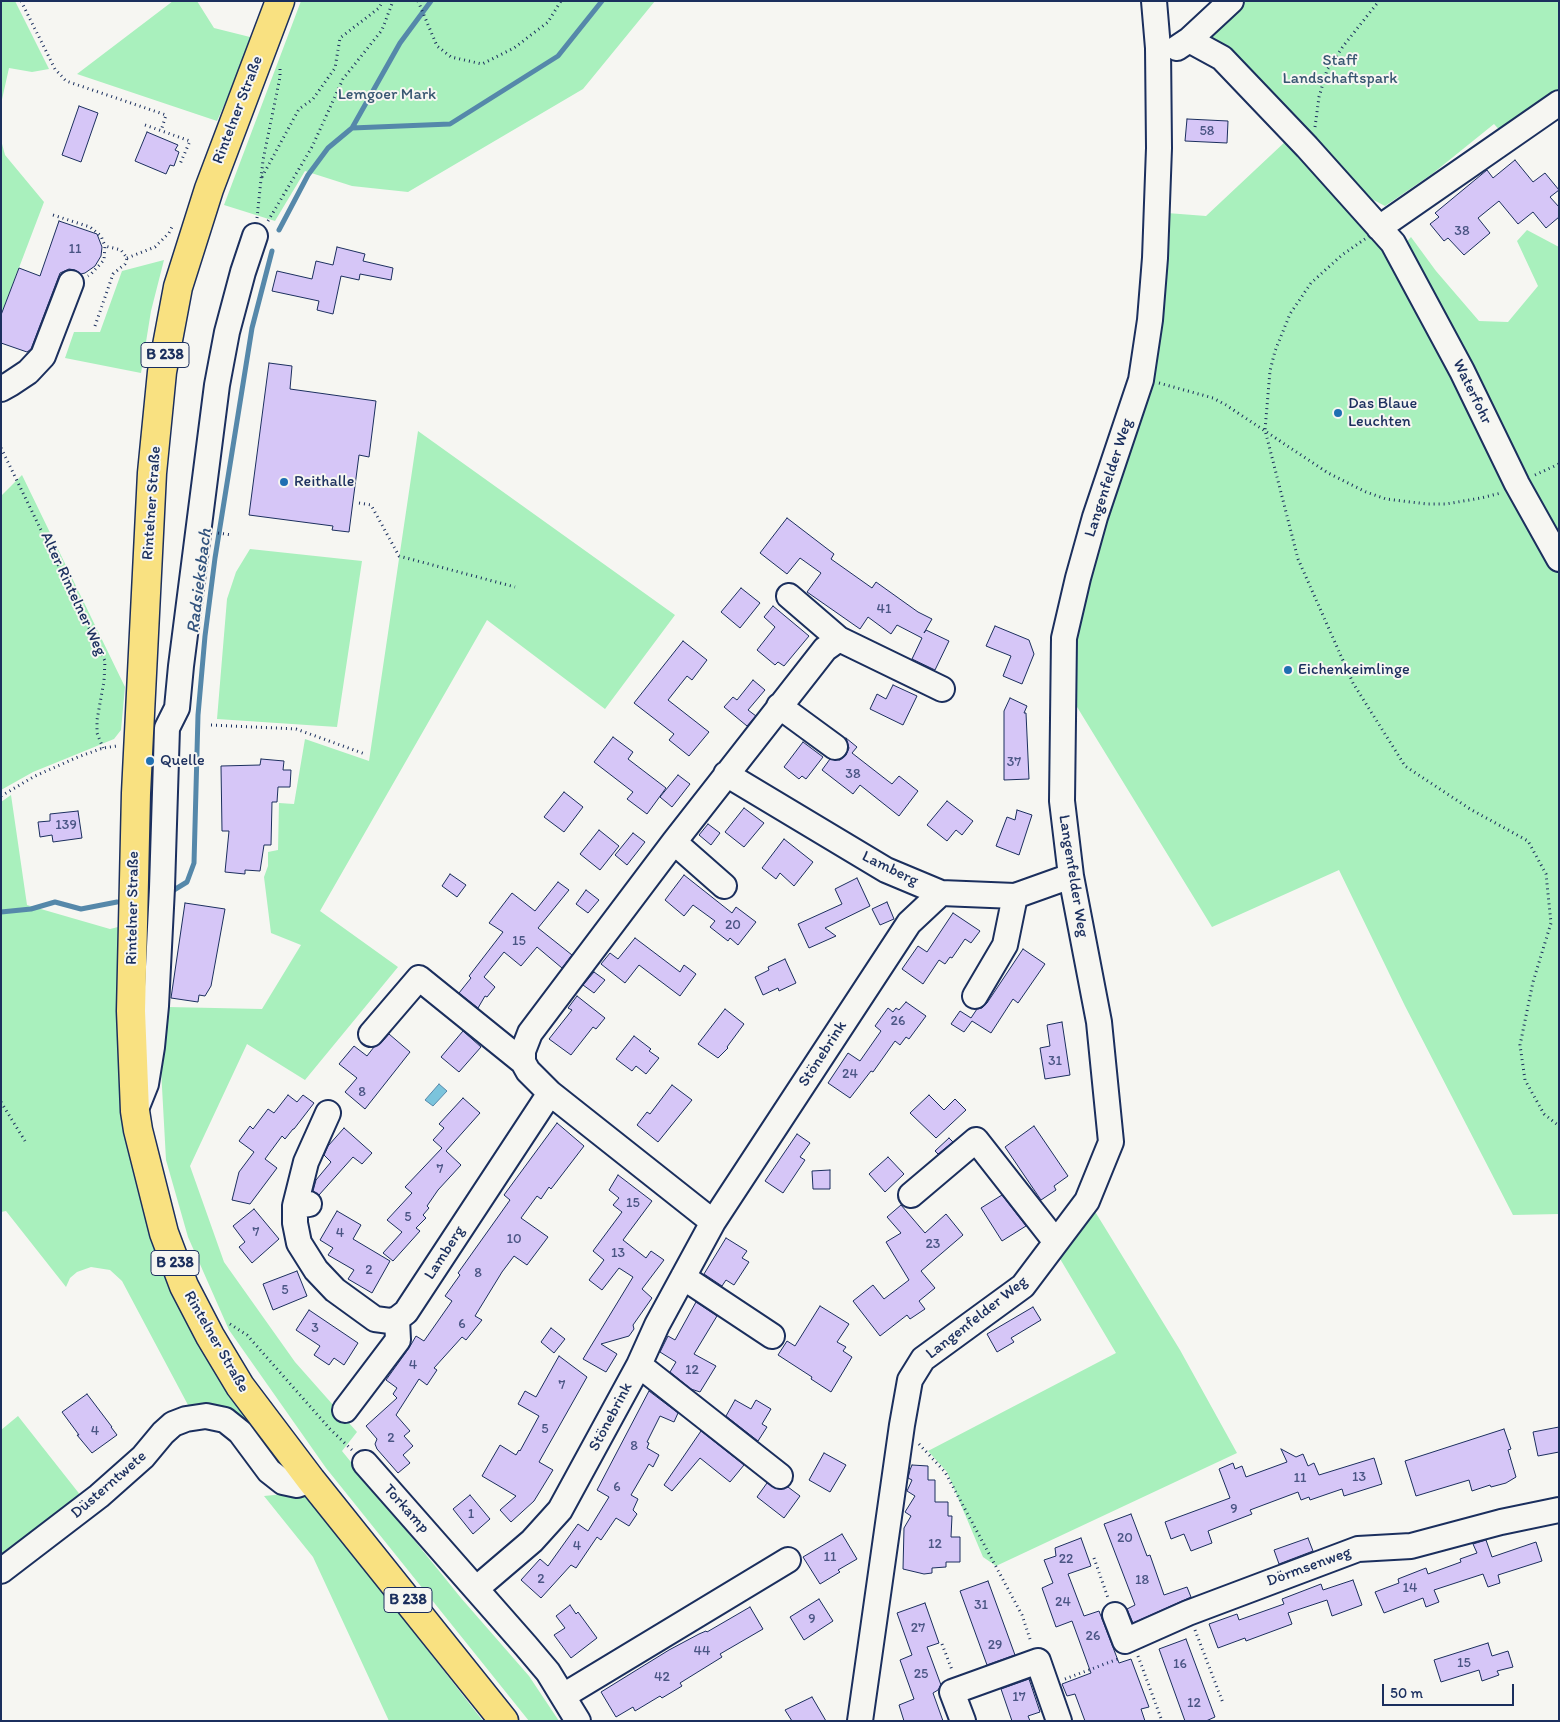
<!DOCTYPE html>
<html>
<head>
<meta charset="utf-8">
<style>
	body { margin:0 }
	#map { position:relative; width:1560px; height:1722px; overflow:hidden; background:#f6f6f2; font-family:Itim,sans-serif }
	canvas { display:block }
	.frame { position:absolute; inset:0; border:2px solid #1b2f5e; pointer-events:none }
	.scale { position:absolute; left:1382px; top:1684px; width:132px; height:22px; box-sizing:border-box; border:2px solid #1b2f5e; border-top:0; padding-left:6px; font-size:15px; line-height:18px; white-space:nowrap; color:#1b2f5e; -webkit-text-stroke:4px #f6f6f2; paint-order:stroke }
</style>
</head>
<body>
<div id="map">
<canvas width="1560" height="1722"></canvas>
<div class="frame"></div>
<div class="scale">50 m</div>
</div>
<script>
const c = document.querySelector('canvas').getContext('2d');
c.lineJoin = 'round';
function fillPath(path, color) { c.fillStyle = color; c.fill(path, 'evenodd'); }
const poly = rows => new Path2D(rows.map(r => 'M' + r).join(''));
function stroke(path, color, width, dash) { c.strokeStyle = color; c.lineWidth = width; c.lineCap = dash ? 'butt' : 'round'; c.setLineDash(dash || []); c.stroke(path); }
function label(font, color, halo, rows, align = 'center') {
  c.font = font + ' Itim,sans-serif'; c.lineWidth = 4; c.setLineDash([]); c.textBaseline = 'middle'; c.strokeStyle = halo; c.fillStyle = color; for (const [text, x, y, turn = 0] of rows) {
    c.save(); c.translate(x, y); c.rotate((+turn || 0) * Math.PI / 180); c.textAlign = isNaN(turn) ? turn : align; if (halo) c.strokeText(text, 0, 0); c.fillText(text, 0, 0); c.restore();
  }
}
const green = poly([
	[1,1,15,1,49,69,32,72,9,68,1,104],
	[173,1,197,1,214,28,254,38,217,121,77,74],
	[301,1,655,1,583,89,408,192,352,186,305,171,275,221,224,205],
	[1244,1,1559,1,1559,94,1503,134,1494,124,1432,174,1385,206,1358,192,1206,35],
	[1,140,5,155,44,202,1,315],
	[1287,140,1394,254,1559,566,1559,1214,1513,1215,1405,1006,1339,870,1212,927,1074,702,1075,637,1094,547,1122,479,1135,434,1167,213,1206,216],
	[1527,230,1559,247,1559,549,1402,247,1411,237,1436,271,1479,321,1508,322,1538,286,1517,241],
	[164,260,151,311,141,373,65,358,74,332,100,332,122,271],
	[418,431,675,615,605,709,487,620,320,911,398,967,305,1080,247,1044,190,1166,224,1262,295,1362,357,1432,342,1451,461,1598,529,1676,559,1721,529,1721,326,1468,229,1330,188,1237,166,1160,161,1069,168,1007,262,1009,301,945,271,933,264,877,268,866,268,852,278,850,279,803,294,804,305,739,369,761],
	[22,475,125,687,121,730,114,739,33,772,1,790,1,496],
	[250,549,362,561,337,727,217,719,227,599,236,572],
	[11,795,27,905,110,929,122,926,121,1039,128,1149,148,1223,250,1419,245,1422,229,1410,210,1404,188,1405,122,1281,110,1270,91,1267,77,1272,70,1278,66,1287,6,1211,1,1212,1,802],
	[1091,1205,1180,1350,1237,1453,996,1566,983,1557,947,1472,928,1451,1116,1353,1056,1252],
	[18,1416,85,1501,1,1563,1,1430],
	[304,1492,483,1721,389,1721,313,1557,264,1496]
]);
const water = poly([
	[439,1084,447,1091,433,1106,425,1100,439,1084]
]);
const stream = poly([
	[352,128,450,124,558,56,602,1],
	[279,230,308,175,328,148,352,128,400,43,431,1],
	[169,893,187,882,194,863,198,715,205,636,215,558,252,328,272,251],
	[1,912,31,909,55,902,81,909,117,902]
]);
const building = poly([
	[79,106,98,113,81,162,62,155,79,106],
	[1187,119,1228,121,1227,143,1185,141,1187,119],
	[147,132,178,145,175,150,179,152,174,166,170,165,166,174,135,161,147,132],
	[1515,160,1533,182,1545,173,1559,190,1550,197,1559,207,1559,217,1546,228,1533,212,1518,224,1499,201,1478,218,1490,233,1464,255,1448,238,1444,241,1430,224,1439,217,1435,213,1487,170,1493,178,1515,160],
	[59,221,97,234,102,247,101,256,95,266,85,273,81,274,75,270,69,269,60,273,31,349,27,352,1,343,1,315,19,268,40,276,59,221],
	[337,247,365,254,363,261,393,268,391,280,360,274,359,280,341,276,333,314,317,310,319,301,272,291,277,271,312,279,316,261,333,265,337,247],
	[269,363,292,366,290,389,376,401,369,457,359,455,349,532,332,530,333,526,249,515,269,363],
	[787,518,834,554,831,559,872,588,876,582,918,612,932,619,924,633,926,630,949,641,935,670,912,659,922,638,897,625,891,634,868,617,860,629,807,592,821,573,800,558,787,574,760,553,787,518],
	[741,588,760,603,740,628,721,612,741,588],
	[773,606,809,636,784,666,778,662,775,665,757,650,775,627,764,617,773,606],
	[995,626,1029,640,1034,654,1022,684,1003,676,1011,656,986,646,995,626],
	[683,641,707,660,692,680,687,676,668,700,709,732,689,756,669,740,674,734,634,703,683,641],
	[753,680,765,690,748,710,756,716,747,726,724,707,733,697,737,700,753,680],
	[893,685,917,696,903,725,870,709,877,694,886,699,893,685],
	[1010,698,1027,706,1024,713,1026,713,1029,779,1004,780,1004,711,1010,698],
	[613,737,633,752,628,759,666,788,647,814,627,799,633,792,594,762,613,737],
	[846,738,857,747,852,753,888,781,892,784,899,776,918,791,899,816,860,785,853,794,822,770,830,759,840,760,846,755,849,748,846,738],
	[803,742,823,757,806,779,802,776,799,779,784,767,803,742],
	[261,759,284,761,283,770,291,770,290,787,278,787,277,802,272,802,271,845,264,845,260,871,245,870,245,874,225,872,229,831,222,831,221,766,260,765,261,759],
	[678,775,690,784,672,807,660,797,678,775],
	[564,792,583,807,564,832,544,817,564,792],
	[947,801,973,821,962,835,956,830,947,841,927,825,947,801],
	[744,808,764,823,744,847,725,832,744,808],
	[1017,810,1032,815,1019,855,996,846,1007,817,1015,820,1017,810],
	[78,811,82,838,53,842,52,835,40,837,38,822,50,821,50,814,78,811],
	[708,824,720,833,711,845,699,835,708,824],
	[599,830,619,846,600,870,580,854,599,830],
	[633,833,645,842,627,865,615,855,633,833],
	[784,839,813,862,794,886,780,873,776,879,762,868,784,839],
	[450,874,466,885,457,897,442,886,450,874],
	[684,875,732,913,736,907,756,922,738,945,730,938,728,941,710,927,715,921,693,905,684,916,665,900,684,875],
	[857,878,870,906,825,928,836,936,809,948,798,924,842,904,835,889,857,878],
	[558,882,569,890,538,928,572,955,562,968,537,947,521,966,504,952,484,977,495,987,487,997,485,996,478,1008,459,993,471,978,469,976,503,932,489,923,512,893,535,911,558,882],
	[586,890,599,900,588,913,576,904,586,890],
	[887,902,894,919,880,925,872,909,887,902],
	[185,903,225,909,211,986,205,996,199,995,198,1002,171,998,185,903],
	[953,913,980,931,971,943,965,939,952,958,950,957,945,964,939,960,923,984,902,969,918,946,927,952,953,913],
	[635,938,680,972,684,965,696,974,680,996,639,965,625,983,601,964,610,953,618,959,635,938],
	[1023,949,1045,964,1018,1003,1013,999,991,1033,972,1021,964,1032,951,1024,960,1011,971,1018,977,1009,982,1008,987,1003,1023,949],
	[785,959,796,983,779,991,778,988,763,995,755,977,769,970,768,967,785,959],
	[594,972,605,980,594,993,583,985,594,972],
	[577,996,605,1018,596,1029,593,1027,571,1055,549,1039,572,1010,568,1008,577,996],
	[906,1002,926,1016,909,1039,906,1037,900,1045,895,1041,873,1072,871,1071,850,1098,828,1083,848,1053,860,1061,881,1031,875,1026,888,1008,893,1012,896,1008,899,1010,906,1002],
	[725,1009,744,1024,727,1047,728,1048,718,1058,698,1044,725,1009],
	[1062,1022,1070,1075,1045,1079,1040,1048,1050,1046,1047,1025,1062,1022],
	[463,1031,481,1047,459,1072,441,1057,463,1031],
	[389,1034,410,1052,365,1109,345,1092,357,1078,339,1064,354,1046,367,1056,374,1047,381,1043,389,1034],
	[634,1036,651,1049,649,1051,659,1058,646,1074,636,1066,632,1071,616,1059,634,1036],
	[672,1085,692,1100,658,1142,637,1125,647,1112,650,1114,672,1085],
	[288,1095,297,1102,303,1095,314,1103,294,1129,293,1129,285,1139,282,1136,265,1159,277,1168,250,1204,232,1200,239,1172,254,1152,239,1141,250,1126,253,1129,268,1109,274,1113,288,1095],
	[929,1095,944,1110,955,1099,966,1110,936,1138,910,1113,929,1095],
	[463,1098,480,1113,446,1151,461,1165,438,1190,427,1206,429,1208,423,1215,426,1218,416,1228,420,1231,393,1261,383,1253,402,1232,387,1220,412,1193,405,1187,442,1148,433,1140,444,1128,439,1124,463,1098],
	[557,1123,584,1146,551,1189,549,1187,541,1199,537,1196,521,1218,548,1237,527,1265,514,1256,502,1272,475,1316,482,1320,466,1340,462,1337,434,1368,437,1370,427,1385,419,1379,396,1415,410,1431,404,1436,413,1446,403,1455,410,1463,398,1473,377,1449,375,1444,377,1439,366,1426,397,1398,393,1394,397,1388,386,1380,409,1348,416,1336,424,1341,452,1301,445,1296,460,1275,458,1273,510,1200,504,1195,557,1123],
	[1034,1126,1068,1176,1054,1186,1056,1190,1041,1200,1005,1147,1034,1126],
	[344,1128,372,1153,362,1164,353,1157,319,1195,313,1191,316,1180,331,1162,324,1155,328,1146,344,1128],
	[797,1134,810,1143,800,1157,805,1160,783,1193,765,1181,797,1134],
	[949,1138,953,1142,938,1154,935,1151,949,1138],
	[888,1157,904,1174,885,1192,869,1174,888,1157],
	[830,1170,830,1189,813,1189,812,1171,830,1170],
	[618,1175,652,1201,623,1240,646,1258,651,1251,664,1260,642,1289,652,1298,633,1325,634,1329,629,1336,601,1344,617,1354,606,1372,583,1359,633,1277,619,1268,602,1290,589,1280,604,1260,593,1251,622,1212,613,1205,619,1198,609,1190,618,1175],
	[1002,1195,1026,1226,1002,1241,981,1208,1002,1195],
	[901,1205,925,1233,946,1214,963,1235,921,1271,935,1288,919,1301,925,1309,910,1319,907,1315,880,1336,853,1301,873,1285,884,1299,909,1280,886,1242,901,1233,887,1217,901,1205],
	[254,1209,279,1239,252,1263,239,1247,245,1242,233,1226,254,1209],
	[337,1211,361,1225,353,1239,390,1261,372,1293,348,1279,354,1270,328,1255,333,1248,320,1240,337,1211],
	[726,1238,747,1251,742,1258,749,1262,734,1285,726,1280,722,1286,704,1274,726,1238],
	[297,1271,307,1296,273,1310,263,1284,297,1271],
	[696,1302,717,1316,694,1354,716,1366,700,1392,691,1389,670,1372,676,1362,660,1352,668,1336,675,1340,696,1302],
	[820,1306,849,1324,837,1342,846,1347,843,1351,852,1357,831,1392,811,1379,812,1377,778,1355,787,1341,795,1346,820,1306],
	[1033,1307,1041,1320,1011,1338,1014,1342,997,1352,987,1334,1033,1307],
	[309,1310,358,1343,344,1365,334,1358,329,1365,314,1355,320,1346,296,1330,309,1310],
	[551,1328,565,1339,554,1353,541,1342,551,1328],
	[559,1356,587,1377,539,1462,553,1470,534,1501,511,1522,500,1510,516,1496,482,1476,500,1445,516,1455,519,1450,520,1451,539,1416,518,1404,525,1391,536,1397,559,1356],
	[649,1391,678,1413,674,1422,660,1416,647,1442,649,1443,647,1448,659,1455,653,1467,649,1464,631,1495,638,1499,633,1510,637,1514,629,1526,616,1518,601,1540,597,1537,576,1568,571,1565,541,1598,521,1580,540,1559,548,1566,578,1524,588,1531,609,1497,597,1490,649,1391],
	[87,1394,112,1427,111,1427,117,1435,92,1453,77,1435,79,1435,62,1412,87,1394],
	[735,1400,751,1409,756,1400,771,1409,762,1424,767,1427,758,1441,726,1416,735,1400],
	[1559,1427,1559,1452,1538,1456,1533,1432,1559,1427],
	[1504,1429,1511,1449,1508,1450,1516,1477,1506,1483,1491,1487,1490,1485,1472,1491,1469,1480,1416,1496,1405,1461,1504,1429],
	[701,1431,744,1465,730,1482,700,1458,672,1491,664,1485,701,1431],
	[1281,1449,1296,1457,1303,1454,1308,1466,1314,1463,1319,1475,1374,1458,1382,1484,1344,1496,1342,1489,1310,1500,1309,1497,1301,1500,1298,1492,1250,1510,1252,1514,1208,1531,1212,1543,1191,1551,1184,1534,1171,1539,1165,1522,1230,1498,1219,1469,1233,1463,1235,1469,1242,1466,1246,1477,1287,1462,1281,1449],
	[824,1453,846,1465,830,1492,809,1480,824,1453],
	[912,1465,928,1466,928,1480,935,1480,935,1502,948,1502,948,1516,952,1516,951,1537,960,1537,960,1562,946,1562,946,1567,932,1568,932,1573,924,1574,903,1569,904,1528,911,1516,905,1512,915,1496,907,1491,912,1480,908,1478,910,1470,912,1465],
	[767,1483,778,1489,788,1487,800,1496,784,1518,757,1497,767,1483],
	[470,1495,490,1519,473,1534,453,1509,470,1495],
	[1131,1514,1147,1556,1150,1555,1164,1595,1187,1587,1191,1597,1133,1623,1127,1609,1135,1605,1104,1524,1131,1514],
	[842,1534,857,1559,838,1570,840,1572,820,1584,803,1557,842,1534],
	[1081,1538,1091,1566,1068,1574,1084,1616,1099,1611,1119,1663,1131,1659,1149,1707,1141,1709,1145,1721,1085,1721,1075,1694,1067,1696,1062,1684,1091,1673,1072,1621,1056,1627,1042,1588,1053,1583,1044,1560,1056,1556,1055,1548,1081,1538],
	[1308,1538,1313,1551,1279,1564,1274,1550,1308,1538],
	[1486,1540,1492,1557,1536,1542,1542,1561,1498,1575,1500,1583,1488,1587,1483,1574,1434,1590,1439,1602,1426,1607,1423,1598,1384,1613,1375,1592,1399,1583,1398,1579,1426,1568,1428,1574,1461,1562,1460,1559,1477,1553,1473,1544,1486,1540],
	[1353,1580,1362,1605,1332,1616,1327,1600,1288,1613,1292,1624,1246,1641,1245,1638,1218,1648,1209,1624,1237,1614,1239,1620,1284,1604,1282,1599,1321,1584,1323,1590,1353,1580],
	[988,1581,1015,1655,987,1665,960,1591,988,1581],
	[819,1599,833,1621,804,1640,790,1617,819,1599],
	[925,1603,939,1643,927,1647,941,1685,938,1690,933,1693,943,1721,904,1721,899,1705,914,1699,900,1660,912,1655,897,1613,925,1603],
	[570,1605,576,1614,578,1612,597,1638,571,1658,554,1635,565,1628,556,1616,570,1605],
	[750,1607,763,1629,720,1654,722,1657,680,1683,682,1686,662,1698,660,1696,635,1711,633,1707,616,1717,601,1692,669,1650,699,1634,706,1631,707,1632,750,1607],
	[1186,1639,1215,1717,1206,1721,1185,1721,1159,1649,1186,1639],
	[1488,1643,1492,1656,1508,1651,1513,1667,1497,1671,1499,1675,1482,1681,1479,1670,1441,1682,1434,1660,1488,1643],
	[1029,1679,1040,1712,1028,1716,1030,1721,1012,1721,1001,1689,1029,1679],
	[812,1697,826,1721,792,1721,785,1710,812,1697]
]);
const path = poly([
	[21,1,55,69,66,81,166,115,161,131],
	[418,1,437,46,451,57,482,64,514,48,548,22,561,1],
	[145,125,190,141,180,164],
	[1315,127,1319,97,1327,70,1344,45,1379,1],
	[262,177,299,109,313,99,335,68,340,38,379,8,383,1],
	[53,215,90,227,101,236,105,246,104,260,91,274,88,276],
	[257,218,263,160,280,77,280,66],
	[268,221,312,147,343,79,382,30,393,1],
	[1365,239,1342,255,1311,283,1290,314,1275,351,1270,371,1265,430,1298,559,1353,683,1405,766,1470,809,1528,841,1546,874,1551,923,1533,982,1520,1045,1525,1080,1544,1114,1559,1126],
	[127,258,155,247,169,233,173,225],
	[95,326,113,274,125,264,127,258,121,250,105,246],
	[1159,383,1213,398,1226,405,1328,473,1366,492,1386,499,1427,504,1446,504,1481,498,1501,493],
	[1,448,105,661,104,681,97,720,97,733,103,748],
	[1535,475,1559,464],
	[359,503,371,505,399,556,515,587],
	[218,533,232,535],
	[211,725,296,729,365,754],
	[1,796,35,776,78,757,103,748,117,746],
	[1,1102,25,1141],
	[230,1324,247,1335,330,1429,352,1450],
	[919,1444,945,1472,1022,1615,1031,1642],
	[1094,1558,1108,1598],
	[1195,1630,1223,1703],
	[942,1644,952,1670],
	[1138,1656,1162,1721],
	[1065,1679,1118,1659]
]);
const minor = poly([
	[1189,40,1222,58,1307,147,1393,243,1462,371,1517,484,1559,559],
	[1177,48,1189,40,1231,1],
	[1379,228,1559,103],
	[1,389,10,384,28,372,43,356,71,283],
	[789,596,839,639,942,689],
	[779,706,835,747],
	[726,774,886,870,941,893,1015,896,1071,876],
	[674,842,724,886],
	[975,996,1005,945,1015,896],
	[371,1034,419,978,523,1062],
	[138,1104,146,1084,152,1047,156,1006,162,888,167,728,177,708,181,666,217,385,227,332,243,272,255,236],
	[911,1195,976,1140,1056,1242],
	[309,1204,295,1206,295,1223,299,1243,316,1270,335,1290,375,1319,390,1321,397,1319,406,1312,550,1093],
	[295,1206,306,1162,328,1113],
	[713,1222,550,1093,528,1071,523,1062,523,1051,530,1033,674,842,825,649,839,639],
	[683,1277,772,1336],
	[639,1365,780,1476],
	[345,1410,398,1340,397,1319],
	[365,1463,526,1646,548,1672,578,1721],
	[1,1571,99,1496,143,1457,163,1433,173,1424,186,1419,206,1416,225,1420,240,1432,269,1471,283,1482,297,1485,311,1480],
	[477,1588,532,1541,560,1510,639,1365,657,1325,713,1222,909,923,941,893],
	[1115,1615,1125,1641,1188,1613,1358,1549,1411,1546,1501,1522,1559,1510],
	[563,1696,788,1560],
	[860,1721,902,1425,910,1380,923,1359,1023,1286,1087,1201,1111,1142,1099,1022,1071,876,1062,801,1064,638,1078,578,1095,517,1141,380,1150,320,1155,258,1159,148,1158,48,1154,1],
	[963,1721,952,1692,1038,1661,1059,1721]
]);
const major = poly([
	[280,1,209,189,178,287,162,372,152,473,136,793,131,1011,135,1111,138,1130,164,1233,184,1286,210,1336,240,1386,311,1480,504,1721]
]);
const markers = [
	[1338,413,5,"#1f6fb2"],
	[284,482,5,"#1f6fb2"],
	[1288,670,5,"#1f6fb2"],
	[150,761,5,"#1f6fb2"]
];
const numberNames = [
	["58",1207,131],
	["38",1462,231],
	["11",75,249],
	["41",884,609],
	["37",1014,762],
	["38",853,774],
	["139",66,825],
	["20",733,925],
	["15",519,941],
	["26",898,1021],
	["31",1055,1061],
	["24",850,1074],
	["8",362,1092],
	["7",440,1169],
	["15",633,1203],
	["5",408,1217],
	["7",256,1232],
	["4",340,1233],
	["10",514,1239],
	["23",933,1244],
	["13",618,1253],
	["2",369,1270],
	["8",478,1273],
	["5",285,1290],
	["6",462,1324],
	["3",315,1328],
	["4",413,1365],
	["12",692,1370],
	["7",562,1385],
	["5",545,1429],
	["4",95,1431],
	["2",391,1438],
	["8",634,1446],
	["13",1359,1477],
	["11",1300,1478],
	["6",617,1487],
	["9",1234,1509],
	["1",471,1514],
	["20",1125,1538],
	["12",935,1544],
	["4",577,1546],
	["11",830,1557],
	["22",1066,1559],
	["2",541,1579],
	["18",1142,1580],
	["14",1410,1588],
	["24",1063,1602],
	["31",981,1605],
	["9",812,1619],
	["27",918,1628],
	["26",1093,1636],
	["29",995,1645],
	["44",702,1651],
	["15",1464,1663],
	["16",1180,1664],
	["25",921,1674],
	["42",662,1677],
	["17",1019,1697],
	["12",1194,1703]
];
const shields = [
	[165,355,48],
	[175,1263,48],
	[408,1600,48]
];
const shieldNames = [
	["B 238",165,355],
	["B 238",175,1263],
	["B 238",408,1600]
];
const parkNames = [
	["Staff",1340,61],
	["Landschaftspark",1340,79],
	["Lemgoer Mark",387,95]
];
const streetNames = [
	["Rintelner Straße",238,110,-69],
	["Waterfohr",1472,392,64],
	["Langenfelder Weg",1109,478,-72],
	["Rintelner Straße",152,503,-86],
	["Alter Rintelner Weg",73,594,65],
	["Lamberg",890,869,26],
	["Langenfelder Weg",1073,876,81],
	["Rintelner Straße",133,908,-89],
	["Stönebrink",823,1054,-57],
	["Lamberg",445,1253,-57],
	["Langenfelder Weg",977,1318,-38],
	["Rintelner Straße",216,1342,60],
	["Stönebrink",611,1417,-62],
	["Düsterntwete",109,1485,-41],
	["Torkamp",406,1509,48],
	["Dörmsenweg",1309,1567,-20]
];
const poiNames = [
	["Das Blaue",1348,404],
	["Leuchten",1348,422],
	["Reithalle",294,482],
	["Eichenkeimlinge",1298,670],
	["Quelle",160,761]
];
const waterNames = [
	["Radsieksbach",200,581,-83]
];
fillPath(green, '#a9f0bd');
fillPath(water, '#7bc4dc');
stroke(water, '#58a', 1);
stroke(stream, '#58a', 5);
fillPath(building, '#d6c6f7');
stroke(building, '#1b2f5e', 1);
stroke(minor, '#1b2f5e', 28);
stroke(major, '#1b2f5e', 31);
stroke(path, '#1b2f5e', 3, [1, 4]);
stroke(minor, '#f6f6f2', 24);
stroke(major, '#f9e181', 28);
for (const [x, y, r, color] of markers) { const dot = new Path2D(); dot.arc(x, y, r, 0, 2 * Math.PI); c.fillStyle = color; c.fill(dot); stroke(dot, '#f6f6f2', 2); }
label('14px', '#4a5584', null, numberNames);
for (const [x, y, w] of shields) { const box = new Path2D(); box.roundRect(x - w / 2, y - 12.5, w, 25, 4); c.fillStyle = '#f6f6f2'; c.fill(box); stroke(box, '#1b2f5e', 1); }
label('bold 15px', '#1b2f5e', null, shieldNames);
label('16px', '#375671', '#f6f6f2', parkNames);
label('16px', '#1b2f5e', '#f6f6f2', streetNames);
label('16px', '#1b2f5e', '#f6f6f2', poiNames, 'left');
label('italic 18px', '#33547e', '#f6f6f2', waterNames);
</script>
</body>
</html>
